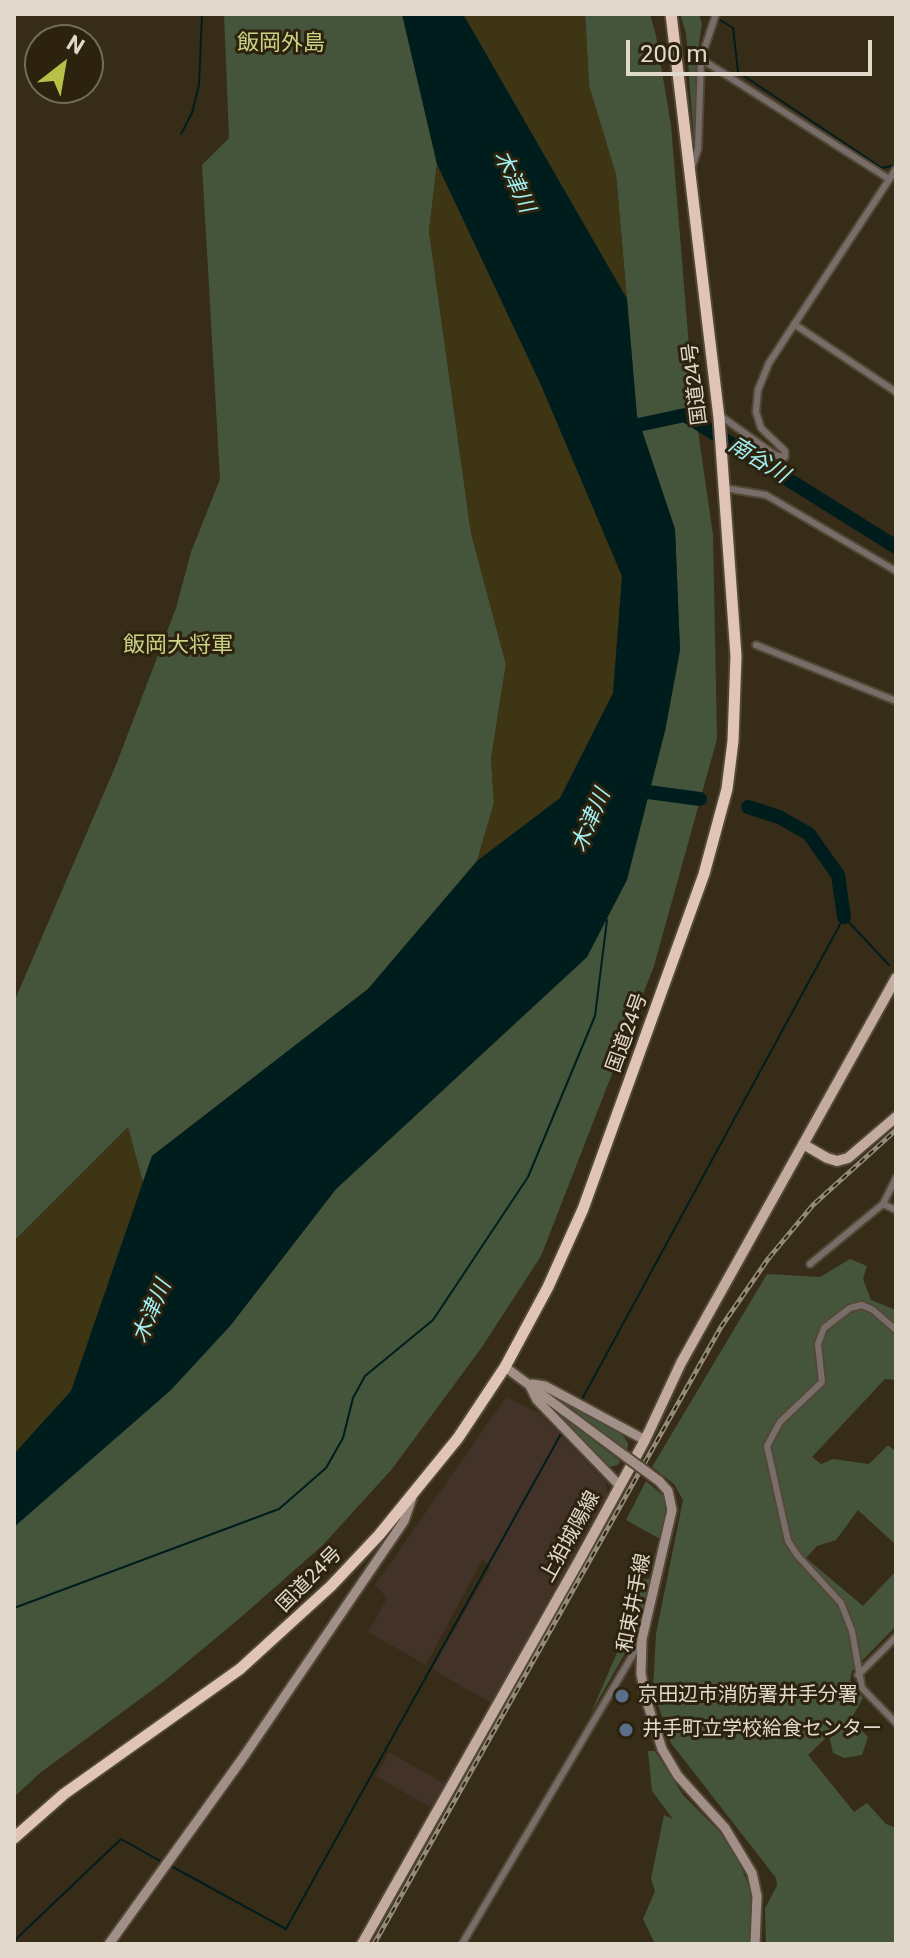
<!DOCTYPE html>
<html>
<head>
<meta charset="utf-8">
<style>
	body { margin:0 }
	#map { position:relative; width:910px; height:1958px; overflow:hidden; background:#372c18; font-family:Roboto,sans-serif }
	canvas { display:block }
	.frame { position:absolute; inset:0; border:16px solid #e0d9cc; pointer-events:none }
	.north { position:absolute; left:24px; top:24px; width:80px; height:80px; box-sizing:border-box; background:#2d220e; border:2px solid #756b5a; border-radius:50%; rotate:31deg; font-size:22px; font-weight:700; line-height:32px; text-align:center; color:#e0d9cc }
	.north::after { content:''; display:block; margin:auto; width:28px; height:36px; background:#b8c147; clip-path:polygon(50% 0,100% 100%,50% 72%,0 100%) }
	.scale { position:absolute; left:626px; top:40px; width:246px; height:36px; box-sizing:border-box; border:4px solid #e0d9cc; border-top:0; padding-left:10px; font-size:24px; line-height:28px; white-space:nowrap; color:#e0d9cc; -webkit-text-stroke:6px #2d220e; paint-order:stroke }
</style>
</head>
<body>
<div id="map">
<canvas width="910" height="1958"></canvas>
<div class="frame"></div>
<div class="north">N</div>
<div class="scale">200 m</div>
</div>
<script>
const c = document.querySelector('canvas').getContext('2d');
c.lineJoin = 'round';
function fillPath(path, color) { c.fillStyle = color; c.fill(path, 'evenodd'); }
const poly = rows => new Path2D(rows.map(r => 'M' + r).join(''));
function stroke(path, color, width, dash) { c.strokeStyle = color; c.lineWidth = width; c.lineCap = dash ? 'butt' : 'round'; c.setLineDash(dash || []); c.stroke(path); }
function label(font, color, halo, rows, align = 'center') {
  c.font = font + ' Roboto,"Noto Sans JP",sans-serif'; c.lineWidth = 6; c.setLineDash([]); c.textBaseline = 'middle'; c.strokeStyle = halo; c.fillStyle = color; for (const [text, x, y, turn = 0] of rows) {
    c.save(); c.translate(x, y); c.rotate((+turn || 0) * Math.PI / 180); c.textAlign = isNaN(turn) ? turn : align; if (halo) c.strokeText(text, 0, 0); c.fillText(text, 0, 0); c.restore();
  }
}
const industrial = poly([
	[506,1397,539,1413,605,1481,608,1493,491,1703,432,1669,491,1566,482,1560,426,1665,368,1632,387,1598,375,1585],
	[389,1752,445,1784,431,1808,376,1776]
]);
const green = poly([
	[224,14,402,14,437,164,429,231,471,533,506,664,491,759,494,803,477,861,368,989,152,1156,143,1182,127,1128,14,1241,14,1002,116,765,176,608,191,552,220,479,202,165,229,138],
	[585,14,650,14,656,36,671,125,693,396,713,535,717,739,654,966,541,1256,482,1347,392,1469,323,1545,240,1618,163,1682,40,1773,14,1797,14,1527,230,1326,336,1189,587,957,665,731,680,650,675,529,637,416,616,175,589,86],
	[680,14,699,14,702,24,696,63,694,143,686,33],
	[850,1259,867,1266,863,1279,871,1300,896,1310,896,1380,885,1379,812,1457,821,1464,833,1459,869,1464,888,1445,896,1452,896,1545,858,1510,836,1540,817,1546,806,1558,863,1606,896,1571,896,1626,852,1671,850,1680,863,1698,851,1719,868,1737,862,1755,844,1758,833,1753,829,1735,808,1755,854,1812,867,1803,886,1824,896,1828,896,1944,766,1944,765,1908,777,1886,776,1878,671,1743,653,1690,656,1634,683,1500,674,1484,652,1467,767,1274,820,1277],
	[550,1391,621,1433,628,1443,627,1452],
	[564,1418,620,1461,618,1465,608,1467,602,1462,562,1422],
	[646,1481,665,1497,667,1503,660,1539,626,1520],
	[651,1579,637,1632,590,1715,620,1646,619,1627,634,1580],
	[648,1751,655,1751,683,1795,719,1831,738,1859,751,1892,750,1944,655,1944,643,1919,655,1891,651,1879,664,1815,673,1819,652,1791]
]);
const sand = poly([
	[463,14,585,14,589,86,616,175,627,299],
	[437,164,541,385,622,577,613,693,560,798,477,861,494,803,491,759,506,664,471,533,429,231],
	[128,1127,143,1182,71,1392,14,1454,14,1241]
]);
const water = poly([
	[402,14,463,14,627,299,637,416,675,529,680,650,665,731,627,880,587,957,336,1189,230,1326,171,1390,14,1527,14,1454,71,1391,152,1156,368,989,477,861,560,798,613,693,622,576,541,385,437,164]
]);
const stream = poly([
	[717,18,733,28,738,72,882,168,896,165],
	[181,134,192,113,199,85,202,14],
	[845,918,889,965],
	[581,1401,844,917],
	[14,1608,279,1509,326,1468,343,1438,353,1398,365,1376,433,1320,528,1177,595,1016,607,920],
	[171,1866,286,1929,562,1432],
	[14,1941,121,1839,162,1862]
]);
const river = poly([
	[624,428,685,415,896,547],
	[633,790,700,799],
	[748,807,779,817,809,834,838,875,844,917]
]);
const street = poly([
	[701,59,889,179],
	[692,167,698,149,701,59,716,14],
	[794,324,896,392],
	[718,414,775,455,785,457,785,451,761,428,756,412,758,390,769,363,896,169],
	[724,488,766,495,896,571],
	[756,645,896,701],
	[883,1204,896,1210],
	[810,1264,883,1204,896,1178],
	[896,1330,873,1310,862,1305,850,1308,824,1328,818,1344,822,1382,780,1422,767,1446,788,1541,798,1556,841,1603,852,1631,862,1688,896,1723],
	[858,1675,896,1637],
	[462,1944,641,1641]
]);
const secondary = poly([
	[505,1367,625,1456],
	[532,1384,545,1386,645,1440],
	[530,1386,537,1400,619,1485],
	[659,1481,668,1491,672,1510,642,1639,641,1674,646,1699,662,1749,678,1776,725,1828,752,1873,757,1896,755,1944],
	[109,1944,242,1759,404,1521,412,1498]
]);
const primary = poly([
	[803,1144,827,1158,837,1161,848,1158,896,1117],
	[362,1944,580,1559,645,1440,681,1363,896,978]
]);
const highway = poly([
	[14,1838,64,1794,240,1669,331,1586,379,1535,458,1438,505,1367,548,1287,583,1209,704,874,727,789,733,741,736,656,719,418,671,14]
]);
const rail = poly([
	[374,1944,721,1327,768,1259,813,1205,896,1130]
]);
const secondaryBridge = poly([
	[625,1456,659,1481]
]);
const markers = [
	[622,1696,8,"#5c6f8a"],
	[626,1730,8,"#5c6f8a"]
];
const streetNames = [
	["国道24号",696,384,-97],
	["国道24号",628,1033,-70],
	["上狛城陽線",571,1537,-61],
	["国道24号",310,1580,-45],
	["和束井手線",635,1603,-79]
];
const poiNames = [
	["京田辺市消防署井手分署",638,1696],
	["井手町立学校給食センター",642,1730]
];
const neighbourhoodNames = [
	["飯岡外島",281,44],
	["飯岡大将軍",178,646]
];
const waterNames = [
	["木津川",513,182,65],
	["南谷川",758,461,32],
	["木津川",592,821,-67],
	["木津川",153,1312,-67]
];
fillPath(industrial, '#423227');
fillPath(green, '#45553b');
fillPath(sand, '#3e3515');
fillPath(water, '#001d1e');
stroke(stream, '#001d1e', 2);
stroke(river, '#001d1e', 14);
stroke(street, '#524835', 10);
stroke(secondary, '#524835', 13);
stroke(primary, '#524835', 14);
stroke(highway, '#524835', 15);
stroke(street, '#786d68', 6);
stroke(secondary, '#a29088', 9);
stroke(primary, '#c3aba0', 10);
stroke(highway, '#e0c4b7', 11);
stroke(rail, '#938a7a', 5);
stroke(rail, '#2d220e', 2, [6]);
stroke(secondaryBridge, '#524835', 13, []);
stroke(secondaryBridge, '#a29088', 9);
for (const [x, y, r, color] of markers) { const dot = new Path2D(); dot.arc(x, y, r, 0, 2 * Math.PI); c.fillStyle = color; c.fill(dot); stroke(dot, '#2d220e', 3); }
label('20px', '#e0d9cc', '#2d220e', streetNames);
label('20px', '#e0d9cc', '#2d220e', poiNames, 'left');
label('22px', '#cad285', '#2d220e', neighbourhoodNames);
label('italic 22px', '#a0eff2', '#2d220e', waterNames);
</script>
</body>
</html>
